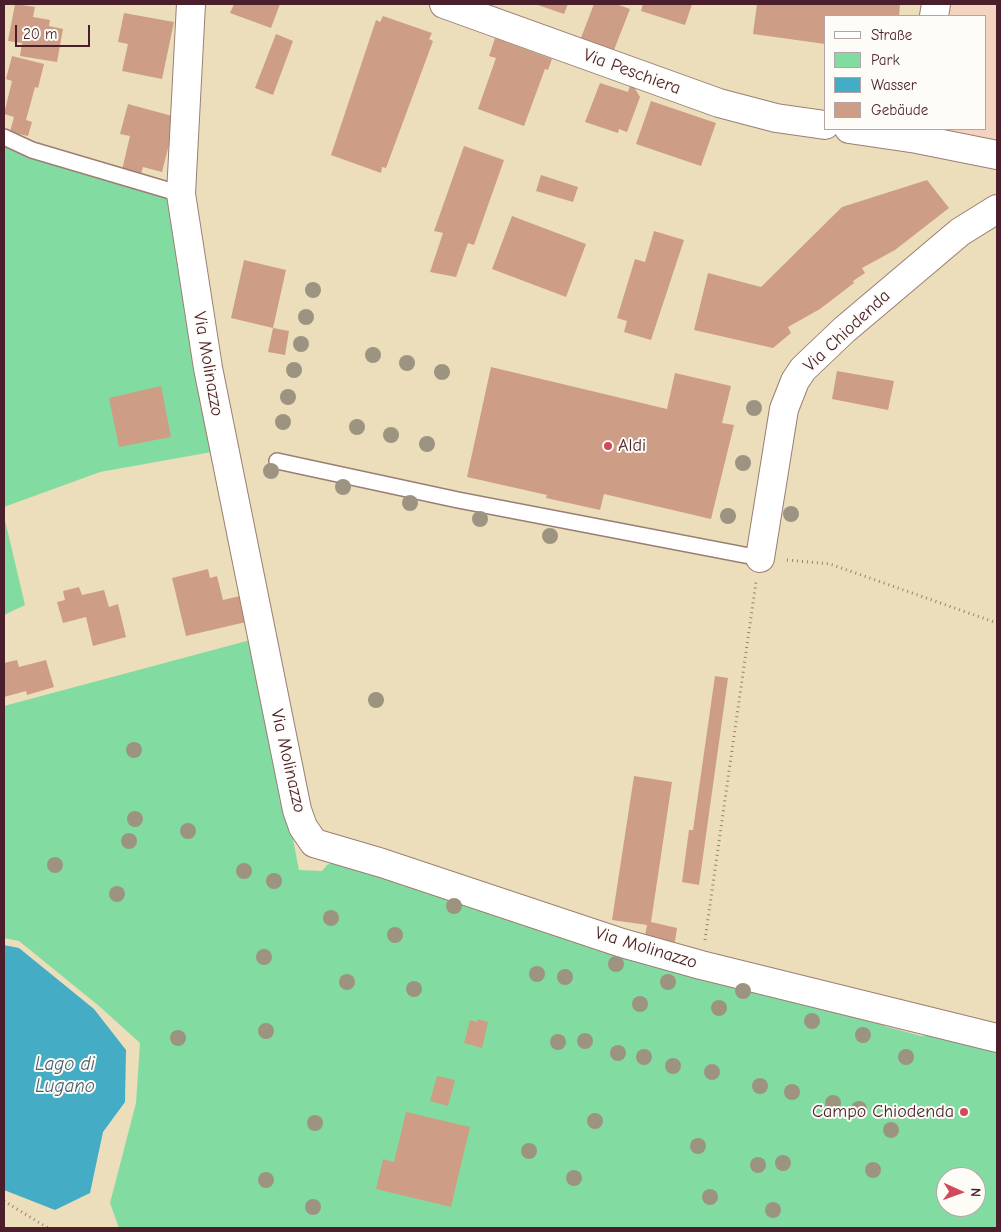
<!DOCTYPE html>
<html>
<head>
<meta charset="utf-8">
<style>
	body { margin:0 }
	#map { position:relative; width:1001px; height:1232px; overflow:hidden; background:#ecdebb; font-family:"Comic Neue",sans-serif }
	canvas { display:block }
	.frame { position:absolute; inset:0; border:5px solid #4a1f2b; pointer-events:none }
	.legend { position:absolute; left:824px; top:15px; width:162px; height:115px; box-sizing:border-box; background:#fdfcf7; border:1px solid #b5a4a5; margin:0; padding:6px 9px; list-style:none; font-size:15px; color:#4a1f2b }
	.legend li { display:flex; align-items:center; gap:10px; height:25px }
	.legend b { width:25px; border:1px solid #b5a4a5 }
	.north { position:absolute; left:936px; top:1167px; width:50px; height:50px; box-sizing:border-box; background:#fdfcf7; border:1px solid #b5a4a5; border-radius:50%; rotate:92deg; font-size:14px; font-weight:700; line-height:20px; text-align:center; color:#4a1f2b }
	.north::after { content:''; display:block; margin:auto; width:18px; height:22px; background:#d1495b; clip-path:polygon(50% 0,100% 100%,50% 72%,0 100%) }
	.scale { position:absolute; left:15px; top:25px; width:75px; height:22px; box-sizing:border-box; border:2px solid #4a1f2b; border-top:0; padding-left:6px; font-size:15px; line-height:18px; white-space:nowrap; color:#4a1f2b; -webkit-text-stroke:4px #fdfcf7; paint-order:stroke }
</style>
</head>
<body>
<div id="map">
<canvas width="1001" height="1232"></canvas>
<div class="frame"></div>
<ul class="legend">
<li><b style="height:6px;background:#fff"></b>Straße</li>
<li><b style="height:14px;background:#82dca2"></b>Park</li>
<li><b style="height:14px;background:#45acc5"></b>Wasser</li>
<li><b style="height:14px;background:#cd9e85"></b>Gebäude</li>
</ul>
<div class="north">N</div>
<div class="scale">20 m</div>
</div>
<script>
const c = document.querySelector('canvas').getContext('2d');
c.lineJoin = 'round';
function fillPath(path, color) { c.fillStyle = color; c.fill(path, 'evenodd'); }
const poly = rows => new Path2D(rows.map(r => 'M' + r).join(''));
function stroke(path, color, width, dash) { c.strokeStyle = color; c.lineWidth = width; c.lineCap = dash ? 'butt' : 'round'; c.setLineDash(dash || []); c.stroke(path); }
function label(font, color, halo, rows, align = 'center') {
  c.font = font + ' "Comic Neue",sans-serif'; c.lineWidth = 4; c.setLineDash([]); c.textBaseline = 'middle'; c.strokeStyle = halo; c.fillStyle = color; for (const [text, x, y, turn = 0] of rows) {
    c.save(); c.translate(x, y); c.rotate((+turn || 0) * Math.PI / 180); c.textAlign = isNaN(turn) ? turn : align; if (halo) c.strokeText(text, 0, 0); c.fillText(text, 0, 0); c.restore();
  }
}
const built = poly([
	[936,4,997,4,997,153,918,129,985,129,985,16,934,16]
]);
const green = poly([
	[4,137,181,194,223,450,100,472,4,507],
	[4,516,25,605,4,615],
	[254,639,299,870,322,871,327,865,339,860,882,1020,884,1026,921,1036,957,1035,997,1046,997,1228,119,1228,110,1203,136,1103,140,1043,99,1006,19,941,4,938,4,706],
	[946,1177,976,1177,976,1207,946,1207]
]);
const water = poly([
	[4,945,19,948,94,1009,126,1050,125,1102,103,1132,90,1193,55,1210,4,1190]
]);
const building = poly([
	[15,4,35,7,33,17,50,20,49,26,63,29,57,62,20,56,22,43,8,41],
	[234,4,280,4,271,28,230,13],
	[535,4,568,4,564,14],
	[594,4,616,4,630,9,612,55,579,43],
	[643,4,692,4,685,25,641,11],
	[757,4,900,4,899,16,825,16,825,44,753,34],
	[124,13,174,22,162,79,122,71,128,44,118,42],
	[383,16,432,33,429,39,433,41,386,168,382,167,381,173,331,155,376,20,380,22],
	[276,34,293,41,273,95,255,88],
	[495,38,552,59,548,70,545,69,524,126,478,109,496,58,489,56],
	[12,56,44,64,38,88,35,87,26,120,32,122,28,136,10,132,14,117,4,114,12,81,6,79],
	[631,82,640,97,627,132,619,129,618,133,585,122,600,83,628,92],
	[651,101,716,123,701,166,636,144],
	[128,104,176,117,162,172,143,167,141,175,122,170,130,136,120,134],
	[464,146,504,160,474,245,468,243,456,277,430,272,443,233,434,231],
	[541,175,578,187,573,202,536,191],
	[927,180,949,208,895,250,862,268,865,273,853,281,854,283,820,309,788,327,791,333,773,348,694,330,708,273,761,287,842,207],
	[512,216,586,244,566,297,492,269],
	[654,231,684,240,651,340,624,332,627,321,617,318,635,259,645,262],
	[244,260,286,270,273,328,231,318],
	[273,328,289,331,285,355,268,352],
	[491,367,667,409,675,373,731,386,722,423,734,425,711,519,604,494,600,510,546,498,547,495,467,477],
	[837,371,894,381,888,410,832,399],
	[161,386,171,437,119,447,109,398],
	[208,569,210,578,217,576,223,600,240,596,246,622,186,636,172,578],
	[79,587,82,595,104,590,109,607,118,604,126,637,93,646,86,617,63,623,57,602,65,600,63,591],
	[17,660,19,667,46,660,54,687,27,695,26,691,4,697,4,663],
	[715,676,728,678,699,885,682,882,689,830,693,830],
	[634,776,672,782,651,922,677,928,674,948,644,941,647,925,612,920],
	[478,1019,488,1022,482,1048,464,1043,470,1020,477,1022],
	[437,1076,455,1080,448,1106,430,1101],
	[406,1112,470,1127,451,1207,376,1189,383,1159,394,1162]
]);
const path = poly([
	[787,560,830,564,997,623],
	[705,940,756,582],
	[4,1201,48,1228]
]);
const lane = poly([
	[4,137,32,150,181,194],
	[277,461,458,500,760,558]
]);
const street = poly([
	[191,4,181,194,208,368,297,810,303,827,314,843,382,863,622,943,701,965,997,1038],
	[444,4,719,103,776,118,825,125],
	[934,16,936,4],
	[849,129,917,139,997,155],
	[760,558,784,409,795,381,803,369,844,330,960,232,997,209]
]);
const trees = [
	[313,290],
	[306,317],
	[301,344],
	[373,355],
	[407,363],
	[294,370],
	[442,372],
	[288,397],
	[754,408],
	[283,422],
	[357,427],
	[391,435],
	[427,444],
	[743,463],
	[271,471],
	[343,487],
	[410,503],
	[791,514],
	[728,516],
	[480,519],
	[550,536],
	[376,700],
	[134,750],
	[135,819],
	[188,831],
	[129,841],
	[55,865],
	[244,871],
	[274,881],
	[117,894],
	[454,906],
	[331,918],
	[395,935],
	[264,957],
	[616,964],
	[537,974],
	[565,977],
	[347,982],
	[668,982],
	[414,989],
	[743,991],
	[640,1004],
	[719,1008],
	[812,1021],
	[266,1031],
	[863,1035],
	[178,1038],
	[585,1041],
	[558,1042],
	[618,1053],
	[644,1057],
	[906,1057],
	[673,1066],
	[712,1072],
	[760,1086],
	[792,1092],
	[833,1103],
	[859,1109],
	[595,1121],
	[315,1123],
	[891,1130],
	[698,1146],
	[529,1151],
	[783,1163],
	[758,1165],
	[873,1170],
	[574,1178],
	[266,1180],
	[710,1197],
	[313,1207],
	[773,1210]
];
const markers = [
	[608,446,5,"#d1495b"],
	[964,1112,5,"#d1495b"]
];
const streetNames = [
	["Via Peschiera",632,72,20],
	["Via Chiodenda",847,331,-43],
	["Via Molinazzo",208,364,80],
	["Via Molinazzo",288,761,77],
	["Via Molinazzo",646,948,17]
];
const poiNames = [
	["Aldi",618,446],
	["Campo Chiodenda",954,1112,"right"]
];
const waterNames = [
	["Lago di",65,1065],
	["Lugano",65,1087]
];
fillPath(built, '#f4d3c1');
fillPath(green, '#82dca2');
fillPath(water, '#45acc5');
fillPath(building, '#cd9e85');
stroke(lane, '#9b7e73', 18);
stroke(street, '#9b7e73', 30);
stroke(path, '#9b7e73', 3, [1, 4]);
stroke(lane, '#fff', 15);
stroke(street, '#fff', 28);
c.fillStyle = '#9c9480';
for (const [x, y] of trees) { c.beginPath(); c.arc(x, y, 8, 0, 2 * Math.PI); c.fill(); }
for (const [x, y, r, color] of markers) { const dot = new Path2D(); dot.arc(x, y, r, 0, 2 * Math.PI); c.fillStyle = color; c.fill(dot); stroke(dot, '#fdfcf7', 2); }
label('18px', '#4a1f2b', '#fdfcf7', streetNames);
label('18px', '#4a1f2b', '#fdfcf7', poiNames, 'left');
label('italic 19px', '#485e70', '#fdfcf7', waterNames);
</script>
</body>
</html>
